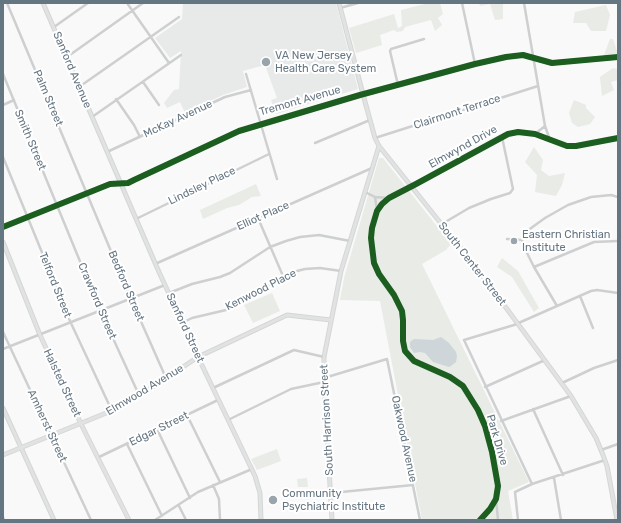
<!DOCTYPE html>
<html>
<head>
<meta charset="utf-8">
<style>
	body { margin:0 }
	#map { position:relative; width:621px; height:523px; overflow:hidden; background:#f9f9f9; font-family:Rubik,sans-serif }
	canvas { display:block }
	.frame { position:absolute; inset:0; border:4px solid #657683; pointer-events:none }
</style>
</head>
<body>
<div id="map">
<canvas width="621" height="523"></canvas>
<div class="frame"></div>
</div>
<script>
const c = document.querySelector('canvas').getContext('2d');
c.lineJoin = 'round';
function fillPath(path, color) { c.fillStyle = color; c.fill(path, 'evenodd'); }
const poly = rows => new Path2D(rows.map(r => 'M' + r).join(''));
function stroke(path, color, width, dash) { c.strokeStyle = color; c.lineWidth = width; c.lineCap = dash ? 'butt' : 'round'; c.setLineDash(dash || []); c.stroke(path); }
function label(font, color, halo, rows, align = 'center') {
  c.font = font + ' Rubik,sans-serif'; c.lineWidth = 4; c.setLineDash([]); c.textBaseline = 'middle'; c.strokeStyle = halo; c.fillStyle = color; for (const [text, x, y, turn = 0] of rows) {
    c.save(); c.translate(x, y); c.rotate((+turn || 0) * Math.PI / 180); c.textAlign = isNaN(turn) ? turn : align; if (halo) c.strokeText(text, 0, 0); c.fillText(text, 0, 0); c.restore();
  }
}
const built = poly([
	[183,3,336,3,358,89,276,114,271,100,277,98,265,65,243,71,247,87,223,95,185,113,180,102,167,108,164,103,174,90,179,89,181,51,170,58,155,38,182,19]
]);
const green = poly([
	[429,3,440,3,443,14,438,18,442,25,435,31,431,20,405,27,403,31,397,32,394,30,380,35,382,45,356,53,349,28,394,14,398,28,402,26,401,10],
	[479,3,503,3,503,19,495,20,490,4,480,6],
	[606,5,610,15,606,31,591,31,586,23,573,23,575,12],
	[610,39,613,39,618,54,604,55],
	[613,68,618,69,618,80,611,82,614,90,602,96,600,77],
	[574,100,586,105,586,108,595,117,590,124,578,127,572,123,569,113],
	[534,147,543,160,541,170,549,176,565,173,562,185,556,196,535,192,537,175,525,162],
	[379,158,383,158,451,244,446,250,422,264,529,482,508,491,513,520,422,520,380,301,340,300,344,278],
	[256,184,261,196,252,197,239,205,227,208,203,219,200,210],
	[502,258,518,271,539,308,534,312,512,277,497,267],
	[272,293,280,311,253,323,244,305],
	[277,449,281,461,257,470,251,459],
	[307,478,308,487,298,487,297,479]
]);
const water = poly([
	[441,337,449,343,456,352,457,356,456,362,451,366,449,367,433,362,425,353,420,352,414,353,410,347,410,342,414,339,433,340]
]);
const street = poly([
	[7,3,131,299,166,378],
	[127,3,169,63],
	[462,3,475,64],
	[524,3,545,126,550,140],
	[340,8,358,3],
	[54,27,88,3],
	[67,57,143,3],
	[3,74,100,310,139,395],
	[246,74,277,179],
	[143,82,159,105],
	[398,85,390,51,391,49,424,39],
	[79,87,179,17],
	[116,99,134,125,140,137],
	[3,105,14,100],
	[92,117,181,55],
	[535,134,545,126],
	[375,138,538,86],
	[315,143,370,120],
	[107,152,225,97,251,90],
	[3,157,70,321,112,411],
	[365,192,375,197,389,198],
	[375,197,377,210],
	[258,218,283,276],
	[136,219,269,154],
	[442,224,469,208,491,199,510,193,513,189,502,137],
	[507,239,522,240],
	[155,264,372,168],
	[534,267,594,242,618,241],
	[169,293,192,284,220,277,230,273,270,247,286,241,300,237,319,235,350,241],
	[580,296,593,328],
	[557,306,534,267,524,247,522,240,523,235,527,231,545,218,568,205,591,197,611,195,618,197],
	[182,323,192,318,226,310,238,305,282,277,293,272,305,269,320,268,341,271],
	[3,332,91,520],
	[3,349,165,285],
	[324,378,387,359,420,520],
	[562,383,594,368,618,360],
	[485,387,545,360],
	[213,388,294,350,324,357],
	[533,409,563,475],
	[187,415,220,482],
	[228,420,291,389,324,382],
	[501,421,571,396],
	[157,429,190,498],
	[127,444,162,516],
	[601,450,618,444],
	[99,457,218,400],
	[554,478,561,520],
	[532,484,464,340,514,325,591,291,597,290,618,293],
	[213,485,219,499,220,520],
	[331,493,413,485],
	[496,499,498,520],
	[179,506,186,520],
	[3,517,4,520],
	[155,520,198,492,252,469],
	[480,520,490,509,496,499,498,486,492,452,485,426,478,410,463,386,450,377,414,361,405,351,403,341,403,320,402,311,394,295,379,274,374,263,371,238,372,228,377,211,382,204,389,198,416,184,508,134,518,132,535,134,567,146,576,146,618,138],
	[518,520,515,492,532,484,605,460]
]);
const secondary = poly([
	[43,3,159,272,198,357,255,476,260,493,261,520],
	[339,3,364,98,375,138,379,146,479,271,571,396,596,438,603,455,607,466,617,520],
	[3,227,110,184,128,183,134,180,239,131,360,95,475,64,506,57,523,55,552,63,618,57],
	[3,242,40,335,81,424,129,520],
	[3,408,54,520],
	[3,455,116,409,153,387,198,357,287,315,331,320],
	[332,520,324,382,324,357,341,271,379,146]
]);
const cycleway = poly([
	[3,227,110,184,128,183,134,180,239,131,360,95,475,64,506,57,523,55,552,63,618,57],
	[480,520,490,509,496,499,498,486,492,452,485,426,478,410,463,386,450,377,414,361,405,351,403,341,403,320,402,311,394,295,379,274,374,263,371,238,372,228,377,211,382,204,389,198,416,184,508,134,518,132,535,134,567,146,576,146,618,138]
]);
const markers = [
	[266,62,5,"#99a4ac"],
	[514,241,4,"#99a4ac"],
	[273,500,5,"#99a4ac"]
];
const poiNames = [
	["VA New Jersey",275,56],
	["Health Care System",275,69],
	["Eastern Christian",522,235],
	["Institute",522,248],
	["Community",282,494],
	["Psychiatric Institute",282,507]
];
const streetNames = [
	["Sanford Avenue",72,70,67],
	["Palm Street",48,98,67],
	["Tremont Avenue",300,101,-16],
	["Clairmont Terrace",457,112,-18],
	["McKay Avenue",178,119,-25],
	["Smith Street",30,140,67],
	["Elmwynd Drive",463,147,-29],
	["Lindsley Place",202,186,-26],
	["Elliot Place",263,216,-24],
	["South Center Street",472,264,52],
	["Telford Street",55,285,68],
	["Bedford Street",126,286,67],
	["Kenwood Place",261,290,-27],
	["Crawford Street",97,301,67],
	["Sanford Street",185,328,65],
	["Halsted Street",62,383,65],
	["Elmwood Avenue",145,390,-31],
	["South Harrison Street",327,420,-93],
	["Amherst Street",47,426,65],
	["Edgar Street",159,429,-26],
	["Oakwood Avenue",404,439,78],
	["Park Drive",497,440,74]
];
fillPath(built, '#e8e9e9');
fillPath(green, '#e8ebe6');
fillPath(water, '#ced6d9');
stroke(secondary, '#d5d6d7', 5);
stroke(street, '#cecfd0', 2.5);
stroke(secondary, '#e1e2e2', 3);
stroke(cycleway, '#1b5e20', 6);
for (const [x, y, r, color] of markers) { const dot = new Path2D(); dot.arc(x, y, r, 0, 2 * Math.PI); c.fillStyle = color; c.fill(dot); stroke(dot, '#fff', 1.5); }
label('11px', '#657683', '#fff', poiNames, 'left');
label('11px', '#657683', '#fff', streetNames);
</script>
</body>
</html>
